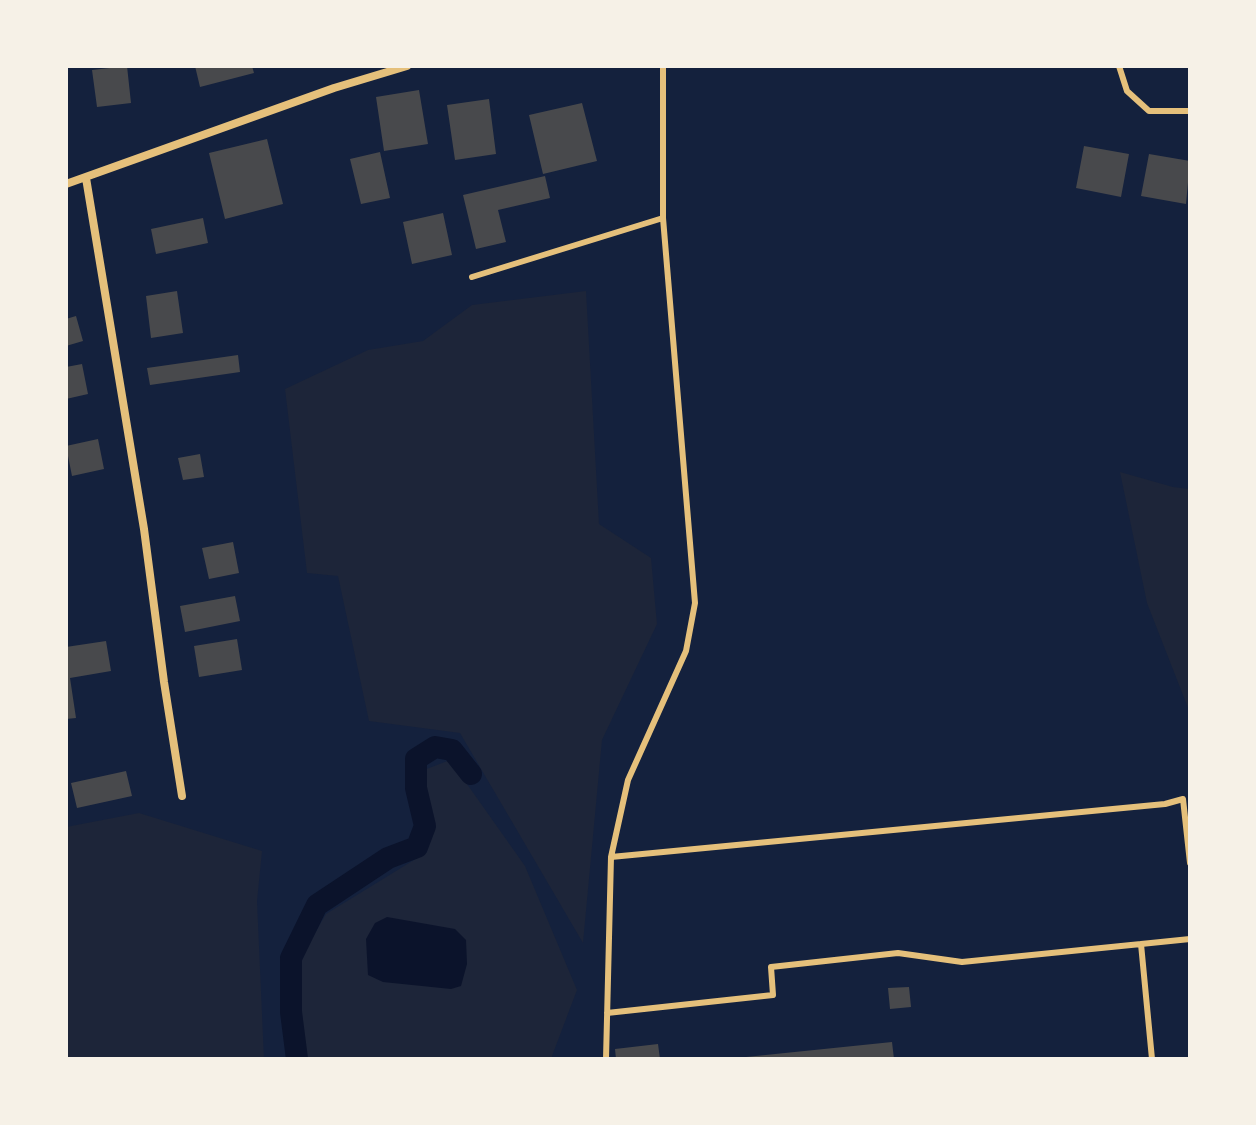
<!DOCTYPE html>
<html>
<head>
<meta charset="utf-8">
<style>
	body { margin:0 }
	#map { position:relative; width:1256px; height:1125px; overflow:hidden; background:#14213d; font-family:Arial,sans-serif }
	canvas { display:block }
	.frame { position:absolute; inset:0; border:68px solid #f6f1e7; pointer-events:none }
</style>
</head>
<body>
<div id="map">
<canvas width="1256" height="1125"></canvas>
<div class="frame"></div>
</div>
<script>
const c = document.querySelector('canvas').getContext('2d');
c.lineJoin = 'round';
function fillPath(path, color) { c.fillStyle = color; c.fill(path, 'evenodd'); }
const poly = rows => new Path2D(rows.map(r => 'M' + r).join(''));
function stroke(path, color, width, dash) { c.strokeStyle = color; c.lineWidth = width; c.lineCap = dash ? 'butt' : 'round'; c.setLineDash(dash || []); c.stroke(path); }
const green = poly([
	[586,291,599,524,651,558,657,624,602,740,583,943,460,733,369,721,338,576,307,573,285,389,368,350,423,341,472,305],
	[1120,472,1173,487,1190,489,1190,713,1147,603],
	[450,760,525,866,577,990,552,1056,553,1059,300,1059,297,964,326,914,427,852,424,770],
	[139,813,262,851,257,901,264,1059,66,1059,66,827]
]);
const water = poly([
	[387,917,455,929,466,940,467,964,461,986,451,989,383,982,368,975,366,939,375,923]
]);
const canal = poly([
	[297,1059,291,1012,291,958,317,905,388,858,417,847,425,826,416,788,416,759,435,747,452,750,471,774]
]);
const building = poly([
	[127,66,131,103,97,107,92,70],
	[195,66,252,66,254,73,200,87],
	[419,90,428,144,384,151,376,97],
	[489,99,496,154,455,160,447,105],
	[582,103,597,161,543,174,529,115],
	[267,139,283,204,225,219,209,153],
	[1084,146,1129,154,1121,197,1076,188],
	[380,152,390,198,361,204,350,159],
	[1149,154,1190,161,1186,204,1141,196],
	[545,176,550,198,498,210,506,242,476,249,463,195],
	[443,213,452,255,412,264,403,222],
	[203,218,208,243,156,254,151,229],
	[177,291,183,333,151,338,146,296],
	[76,316,83,341,66,346,66,319],
	[238,355,240,372,150,385,147,368],
	[82,364,88,394,66,399,66,367],
	[98,439,104,469,72,476,66,446],
	[200,454,204,477,183,480,178,458],
	[233,542,239,573,209,579,202,548],
	[235,596,240,621,185,632,180,606],
	[237,639,242,670,199,677,194,646],
	[106,641,111,671,70,678,76,718,66,719,66,647],
	[126,771,132,796,77,808,71,783],
	[909,987,911,1007,890,1009,888,988],
	[892,1042,894,1059,746,1059,746,1057],
	[658,1044,660,1059,616,1059,615,1049]
]);
const service = poly([
	[1119,66,1127,91,1149,111,1190,111],
	[472,277,663,218],
	[611,857,1165,804,1183,799,1190,863],
	[607,1013,773,995,771,967,898,953,962,962,1141,944],
	[606,1059,611,857,628,780,686,651,695,603,663,218,663,66],
	[1152,1059,1141,944,1190,939]
]);
const minor = poly([
	[86,178,144,529,164,682,182,796],
	[66,184,334,88,407,66]
]);
fillPath(green, '#1d2539');
fillPath(water, '#0b132b');
stroke(canal, '#0b132b', 22);
fillPath(building, '#48494c');
stroke(service, '#e5c07b', 6);
stroke(minor, '#e5c07b', 8);
</script>
</body>
</html>
